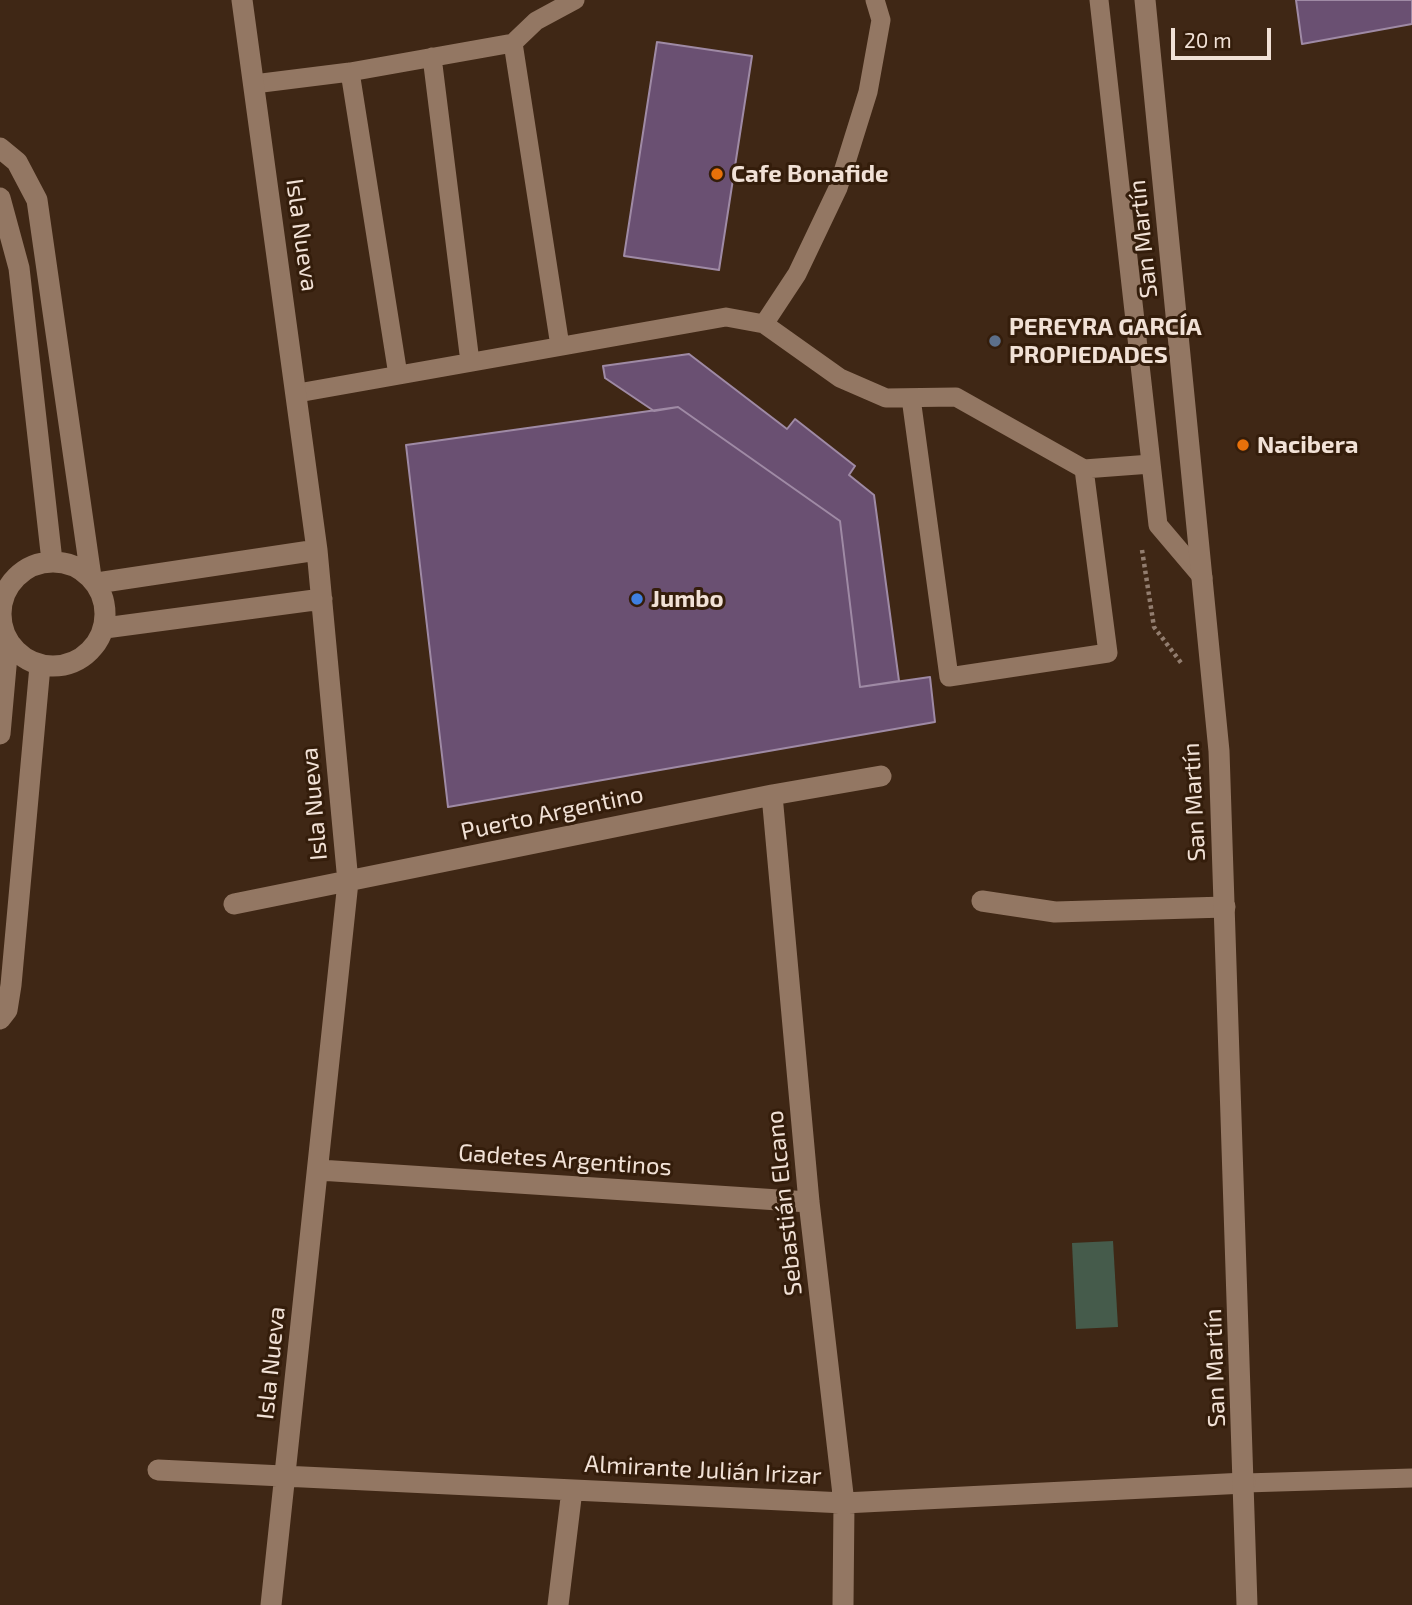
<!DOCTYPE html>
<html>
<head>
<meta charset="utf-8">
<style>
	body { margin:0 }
	#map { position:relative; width:1412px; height:1605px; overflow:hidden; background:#3f2715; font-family:"Exo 2",sans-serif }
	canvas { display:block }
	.scale { position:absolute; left:1171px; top:28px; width:100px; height:32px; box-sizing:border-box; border:4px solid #f1e1d6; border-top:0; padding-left:9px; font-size:21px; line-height:24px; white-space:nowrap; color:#f1e1d6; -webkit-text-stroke:5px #341d0b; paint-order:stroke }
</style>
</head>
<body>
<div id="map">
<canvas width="1412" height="1605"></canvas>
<div class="scale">20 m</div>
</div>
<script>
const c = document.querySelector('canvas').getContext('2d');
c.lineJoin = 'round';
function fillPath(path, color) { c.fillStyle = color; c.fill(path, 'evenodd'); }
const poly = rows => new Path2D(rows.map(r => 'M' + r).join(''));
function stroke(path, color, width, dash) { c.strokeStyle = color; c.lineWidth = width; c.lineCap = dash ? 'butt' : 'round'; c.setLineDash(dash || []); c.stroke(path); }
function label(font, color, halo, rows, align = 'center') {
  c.font = font + ' "Exo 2",sans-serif'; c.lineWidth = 6; c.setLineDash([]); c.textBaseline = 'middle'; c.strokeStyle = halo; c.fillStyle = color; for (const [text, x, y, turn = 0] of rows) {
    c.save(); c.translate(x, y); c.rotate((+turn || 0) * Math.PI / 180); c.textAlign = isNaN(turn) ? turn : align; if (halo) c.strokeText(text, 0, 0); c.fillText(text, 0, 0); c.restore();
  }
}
const green = poly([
	[1113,1241,1118,1327,1076,1329,1072,1243]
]);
const building = poly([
	[1296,0,1412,0,1412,24,1302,44,1296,0],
	[657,42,752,56,719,270,624,256,657,42],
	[689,354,787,429,795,419,855,466,849,475,874,495,899,681,860,687,840,521,678,407,654,411,605,378,603,366,689,354],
	[678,407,840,521,860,687,930,677,935,722,448,807,406,445,678,407]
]);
const path = poly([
	[1142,550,1154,627,1182,664]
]);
const lane = poly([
	[1099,0,1158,525,1203,578],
	[513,43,560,346],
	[432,57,470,362],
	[350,72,398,375],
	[254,84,350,72,513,43,536,21,575,0],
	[764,324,797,274,838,188,868,92,881,20,875,0],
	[298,393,726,317,764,324,840,378,886,398,956,397,1084,469,1108,653,949,677,911,398],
	[1084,469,1151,464],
	[1245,1483,1412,1478]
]);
const street = poly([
	[242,0,317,550,348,882,271,1605],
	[0,148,17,162,37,200,91,577],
	[0,198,19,268,52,561],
	'1 614a52 52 0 1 1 104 0a52 52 0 1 1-104 0Z',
	[97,583,317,550],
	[105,628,322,599],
	[0,734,8,644],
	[772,795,809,1202,844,1503,843,1605],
	[982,901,1055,912,1225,907],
	[234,904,772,795,881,776],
	[0,1019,7,1010,11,985,40,666],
	[319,1170,809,1202],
	[158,1470,844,1503,1245,1483],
	[558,1605,572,1490]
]);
const secondary = poly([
	[1145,0,1219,751,1247,1605]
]);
const markers = [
	[717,174,7,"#e8710a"],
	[995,341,7,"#5c6f8a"],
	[1243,445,7,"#e8710a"],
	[637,599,7,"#3f7fe0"]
];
const poiNames = [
	["Cafe Bonafide",731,174],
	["PEREYRA GARCÍA",1009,327],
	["PROPIEDADES",1009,355],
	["Nacibera",1257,445],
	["Jumbo",651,599]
];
const streetNames = [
	["Isla Nueva",302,235,82],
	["San Martín",1143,239,-96],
	["San Martín",1194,802,-93],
	["Isla Nueva",314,804,-95],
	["Puerto Argentino",552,813,-12],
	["Gadetes Argentinos",565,1160,4],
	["Sebastián Elcano",784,1203,-96],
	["Isla Nueva",271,1363,-84],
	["San Martín",1215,1368,-92],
	["Almirante Julián Irizar",703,1470,3]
];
fillPath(green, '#455b4b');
fillPath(building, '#6a5072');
stroke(building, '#9f8aa5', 2);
stroke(path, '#927d6f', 4.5, [3.5, 3.5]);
stroke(lane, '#937763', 19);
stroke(street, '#937763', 21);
stroke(secondary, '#937763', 21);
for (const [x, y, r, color] of markers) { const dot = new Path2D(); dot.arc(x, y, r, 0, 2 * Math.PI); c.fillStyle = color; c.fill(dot); stroke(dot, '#341d0b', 2.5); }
label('bold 24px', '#f1e1d6', '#341d0b', poiNames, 'left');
label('24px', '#f1e1d6', '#341d0b', streetNames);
</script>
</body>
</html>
